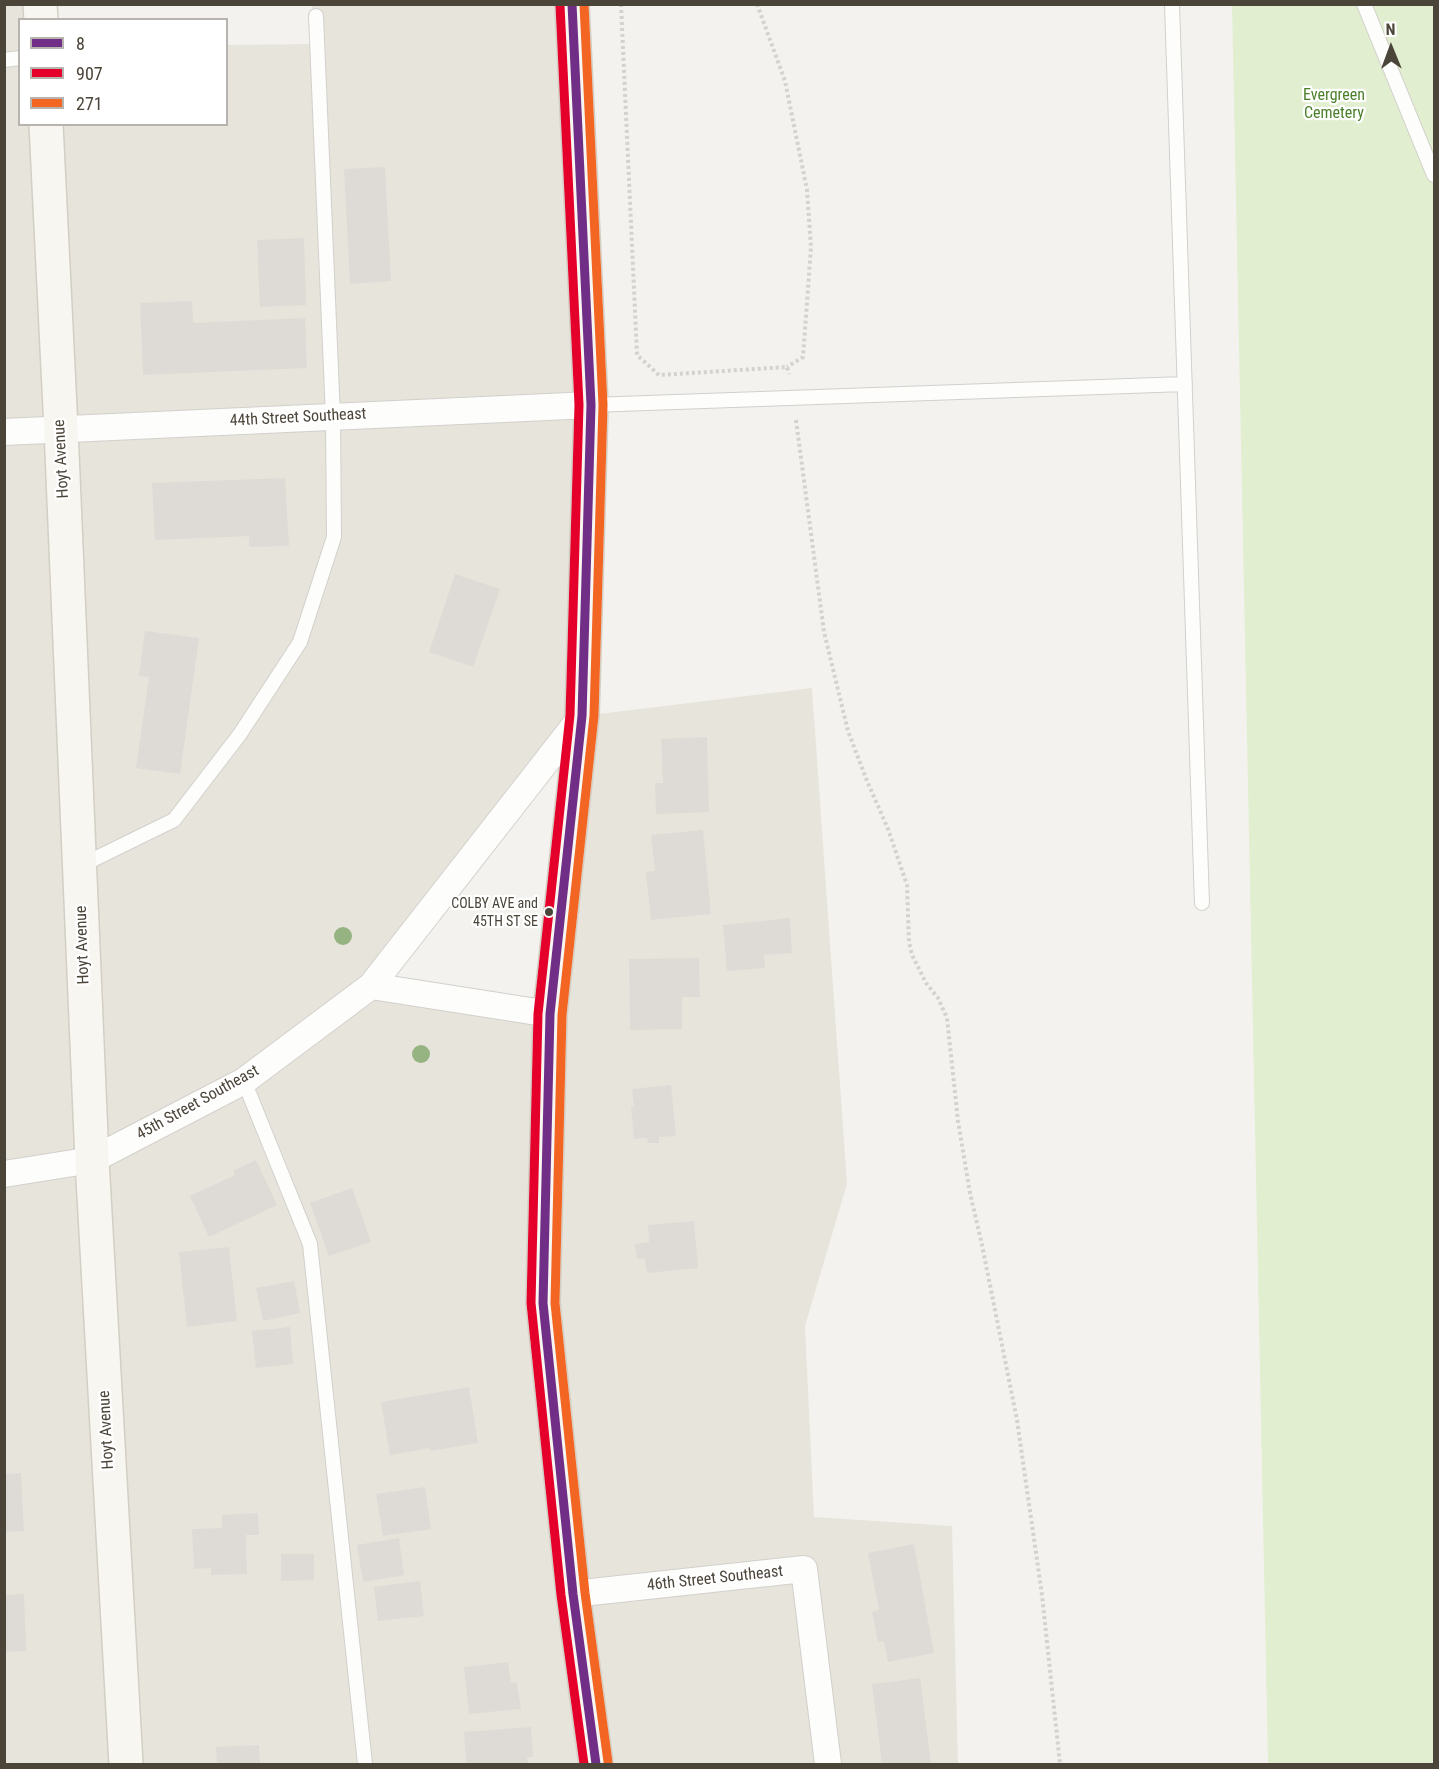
<!DOCTYPE html>
<html>
<head>
<meta charset="utf-8">
<style>
  body { margin:0 }
  #map { position:relative; width:1439px; height:1769px; overflow:hidden; background:#f4f2ee; font-family:"Roboto Condensed",sans-serif }
  canvas { display:block }
  .frame { position:absolute; inset:0; border:6px solid #4b4439; pointer-events:none }
  .legend { position:absolute; left:18px; top:18px; width:210px; height:108px; box-sizing:border-box; background:#fff; border:2px solid #b7b4b0; margin:0; padding:8px 10px; list-style:none; font-size:18px; color:#4b4439 }
  .legend li { display:flex; align-items:center; gap:12px; height:30px }
  .legend b { width:30px; border:2px solid #b7b4b0 }
  .north { position:absolute; left:1361px; top:18px; width:60px; height:60px; -webkit-text-stroke:4px #fff; paint-order:stroke; rotate:359deg; font-size:16px; font-weight:700; line-height:24px; text-align:center; color:#4b4439 }
  .north::after { content:''; display:block; margin:auto; width:21px; height:27px; background:#4b4439; clip-path:polygon(50% 0,100% 100%,50% 72%,0 100%) }
</style>
</head>
<body>
<div id="map">
<canvas width="1439" height="1769"></canvas>
<div class="frame"></div>
<ul class="legend">
<li><b style="height:8px;background:#702e87"></b>8</li>
<li><b style="height:8px;background:#e4002b"></b>907</li>
<li><b style="height:8px;background:#f26522"></b>271</li>
</ul>
<div class="north">N</div>
</div>
<script>
const c = document.querySelector('canvas').getContext('2d');
c.lineJoin = 'round';
function fill(path, color) { c.fillStyle = color; c.fill(path, 'evenodd'); }
function strokePath(path, color, width, dash) { c.strokeStyle = color; c.lineWidth = width; c.lineCap = dash ? 'butt' : 'round'; c.setLineDash(dash || []); c.stroke(path); }
function drawText(font, color, halo, rows, align = 'center') {
  c.font = font + ' "Roboto Condensed",sans-serif'; c.lineWidth = 4.5; c.setLineDash([]); c.textBaseline = 'middle'; c.strokeStyle = halo; c.fillStyle = color; for (const [text, x, y, turn = 0] of rows) {
    c.save(); c.translate(x, y); c.rotate((+turn || 0) * Math.PI / 180); c.textAlign = isNaN(turn) ? turn : align; if (halo) c.strokeText(text, 0, 0); c.fillText(text, 0, 0); c.restore();
  }
}
const residential = new Path2D(`
  M5,5H41V19L20,20V124H226L227,45L317,44L312,5H572L582,716L812,688L847,1184L805,1326L814,1517L952,1526L958,1764H5ZM581,718L550,1013L371,986Z`);
const green = new Path2D(`
  M1232,5H1434V1764H1268Z`);
const building = new Path2D(`
  M385,167L391,281L350,284L344,169Z
  M304,238L306,305L260,307L257,240Z
  M192,301L193,323L305,318L307,368L143,375L140,303Z
  M285,478L289,546L249,547V536L155,540L152,483Z
  M455,574L500,589L473,667L429,652Z
  M145,631L199,638L180,774L136,768L149,677L139,676Z
  M707,737L709,812L656,814L655,783H663L661,739Z
  M703,830L711,914L651,920L646,872L655,871L651,835Z
  M790,918L792,953L764,955L765,968L727,971L723,925Z
  M699,958L700,997H682V1029L630,1030L629,959Z
  M671,1085L676,1136L659,1137V1143H648L647,1138L634,1139L631,1107H634L632,1089Z
  M256,1160L277,1205L209,1237L190,1196L235,1175L233,1171Z
  M352,1188L371,1242L329,1256L310,1203Z
  M694,1221L698,1268L647,1273L645,1258L637,1259L635,1244L649,1242L648,1225Z
  M229,1247L237,1321L187,1327L179,1252Z
  M294,1281L300,1313L263,1321L256,1288Z
  M290,1327L293,1364L256,1368L252,1331Z
  M469,1387L478,1443L431,1451L430,1448L390,1455L381,1402Z
  M21,1473L24,1531L4,1532V1474Z
  M425,1487L431,1529L383,1536L376,1494Z
  M258,1513L259,1535H246L247,1574L211,1575V1568L194,1569L192,1529L222,1528V1515Z
  M399,1538L404,1575L363,1582L357,1545Z
  M914,1544L934,1653L888,1662L884,1641L878,1642L872,1612L879,1610L868,1553Z
  M281,1554H314V1580L281,1581Z
  M420,1581L424,1616L378,1621L374,1587Z
  M24,1594L26,1651L4,1652V1595Z
  M508,1662L511,1683L517,1682L521,1709L469,1714L464,1667Z
  M920,1678L931,1764H882L872,1684Z
  M531,1727L533,1757H527L528,1764H466L464,1732Z
  M259,1745L260,1764H217L216,1747Z`);
const path = new Path2D(`
  M621,4L637,355L659,375L787,367L789,374
  M757,4L785,81L807,190L811,247L803,357L787,367
  M796,420L824,632L848,731L867,781L888,829L907,885L909,942L912,955L926,983L938,998L947,1018L958,1121L970,1193L982,1245L1017,1420L1042,1595L1060,1764`);
const lane = new Path2D(`
  M1172,4L1202,903
  M1364,4L1434,175
  M4,60L20,58
  M591,405L1185,384
  M80,866L174,820L240,734L300,642L334,537L333,417L316,16
  M244,1081L310,1244L365,1764`);
const street = new Path2D(`
  M4,432L591,405
  M371,986L550,1014
  M4,1174L92,1160L244,1081L371,986L582,716
  M573,1594L804,1569L828,1764`);
const secondary = new Path2D(`
  M40,4L41,20
  M572,4L591,405L582,716L550,1014L543,1303L573,1594L596,1764
  M46,124L61,429L92,1160L126,1764`);
const bus1 = new Path2D(`
  M572,4L591,405L582,716L550,1014L543,1303L573,1594L596,1764`);
const bus2 = new Path2D(`
  M560,5L579,405L570,715L538,1014L531,1303L561,1595L584,1764`);
const bus3 = new Path2D(`
  M584,4L603,405L594,716L562,1015L555,1303L585,1593L608,1762`);
const trees = [
  [343,936],
  [421,1054]
];
const markers = [
  [549,912,5,"#4b4439"]
];
const busNames = [
  ["COLBY AVE and",538,904],
  ["45TH ST SE",538,922]
];
const parkNames = [
  ["Evergreen",1334,96],
  ["Cemetery",1334,114]
];
const streetNames = [
  ["44th Street Southeast",298,418,-3],
  ["Hoyt Avenue",62,459,-93],
  ["Hoyt Avenue",83,945,-92],
  ["45th Street Southeast",198,1103,-29],
  ["Hoyt Avenue",107,1430,-93],
  ["46th Street Southeast",715,1579,-6]
];
fill(residential, '#e7e4dc');
fill(green, '#e1eecf');
fill(building, '#dedbd6');
strokePath(lane, '#d2d0cb', 16);
strokePath(street, '#d2d0cb', 28);
strokePath(secondary, '#d3cfc5', 36);
strokePath(path, '#d3d2cc', 4, [3, 3]);
strokePath(lane, '#fdfdfc', 14);
strokePath(street, '#fdfdfc', 26);
strokePath(secondary, '#f7f6f1', 33);
strokePath(bus1, '#702e87', 9);
strokePath(bus2, '#e4002b', 9);
strokePath(bus3, '#f26522', 9);
c.fillStyle = '#96b382';
for (const [x, y] of trees) { c.beginPath(); c.arc(x, y, 9, 0, 2 * Math.PI); c.fill(); }
for (const [x, y, r, color] of markers) { const dot = new Path2D(); dot.arc(x, y, r, 0, 2 * Math.PI); c.fillStyle = color; c.fill(dot); strokePath(dot, '#fff', 2); }
drawText('14px', '#4b4439', '#fff', busNames, 'right');
drawText('16px', '#4a7f2a', '#fff', parkNames);
drawText('16px', '#4b4439', '#fff', streetNames);
</script>
</body>
</html>
